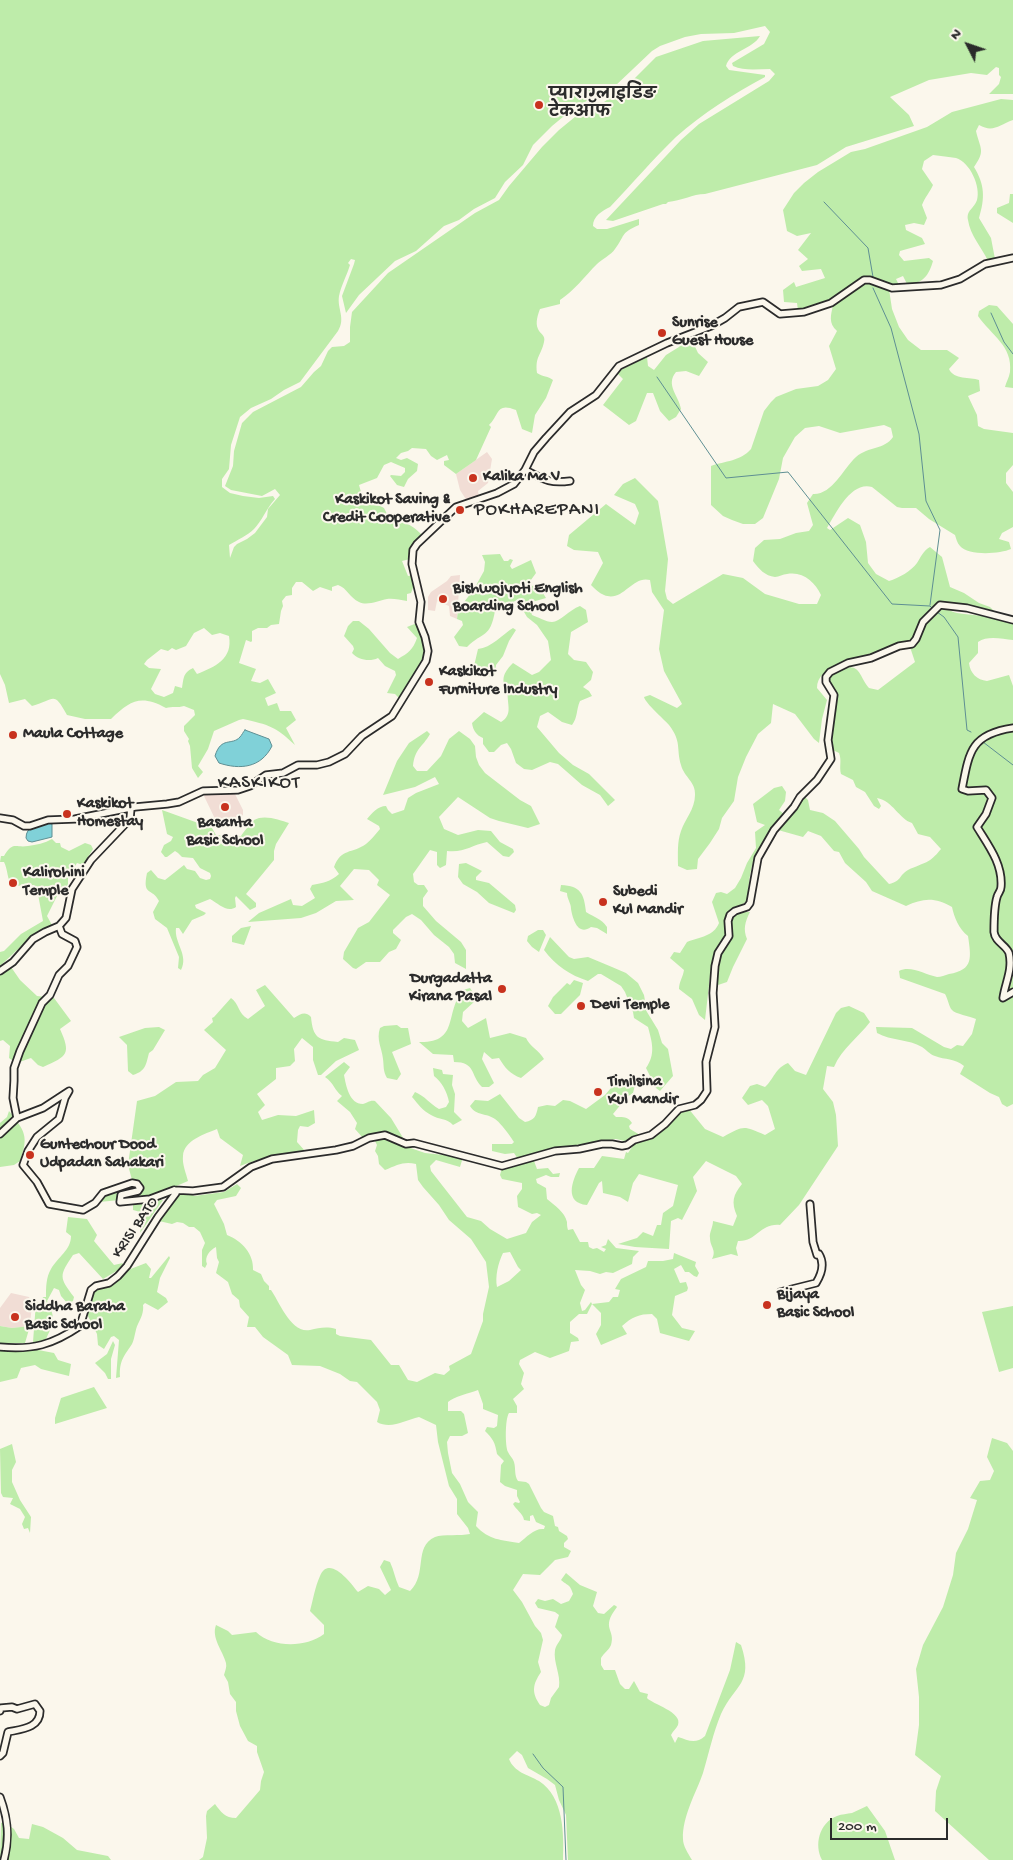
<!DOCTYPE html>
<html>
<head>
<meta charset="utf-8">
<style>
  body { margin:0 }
  #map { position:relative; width:1013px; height:1860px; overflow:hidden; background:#fbf7ec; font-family:"Gochi Hand",sans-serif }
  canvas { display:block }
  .north { position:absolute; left:943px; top:20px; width:50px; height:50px; -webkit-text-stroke:4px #fbf7ec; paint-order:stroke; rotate:311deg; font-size:14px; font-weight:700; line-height:20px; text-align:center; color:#2b2b2b }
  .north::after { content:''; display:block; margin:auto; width:18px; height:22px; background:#2b2b2b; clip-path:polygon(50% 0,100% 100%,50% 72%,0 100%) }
  .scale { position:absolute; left:830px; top:1818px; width:118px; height:22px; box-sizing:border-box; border:2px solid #2b2b2b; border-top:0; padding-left:6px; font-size:15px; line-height:18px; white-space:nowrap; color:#2b2b2b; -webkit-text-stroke:4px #fbf7ec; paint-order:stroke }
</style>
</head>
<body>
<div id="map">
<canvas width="1013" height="1860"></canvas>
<div class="north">N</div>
<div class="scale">200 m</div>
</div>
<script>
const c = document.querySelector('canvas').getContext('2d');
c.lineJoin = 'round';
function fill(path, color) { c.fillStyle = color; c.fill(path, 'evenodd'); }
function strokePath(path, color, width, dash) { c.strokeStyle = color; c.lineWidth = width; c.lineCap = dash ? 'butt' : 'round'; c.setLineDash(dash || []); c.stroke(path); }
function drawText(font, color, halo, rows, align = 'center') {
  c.font = font + ' "Gochi Hand","Playpen Sans Deva",sans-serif'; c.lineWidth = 4; c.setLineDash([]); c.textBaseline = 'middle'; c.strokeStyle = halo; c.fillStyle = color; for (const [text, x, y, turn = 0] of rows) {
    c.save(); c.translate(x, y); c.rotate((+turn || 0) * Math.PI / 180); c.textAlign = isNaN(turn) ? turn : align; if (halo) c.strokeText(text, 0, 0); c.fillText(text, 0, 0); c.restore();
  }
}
const built = new Path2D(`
  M487,452L492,459L488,483L478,491L479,497L467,501L460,490L456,474Z
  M460,575L457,619L450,616L449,606L437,601L435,611L428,610V597L431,592L447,581L451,576Z
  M234,792L243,810V815L229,826L217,823L204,796L205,793Z
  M11,1293L29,1297L32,1303L30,1326L12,1328L0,1326V1308Z`);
const green = new Path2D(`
  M0,0H1013V94H989L999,84L1001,77L999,75V68L996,67L987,75L971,73L929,80L890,97L909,115L914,126L846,147L817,165L705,194C693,194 681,201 668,202L666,204H663L613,221L606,220L681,140L699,124L769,81L775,74L770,69C757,69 744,71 733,66L732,63L764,44L770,32L765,26L734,33L701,34L685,37L660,46L652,51L614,87L575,107L552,126L533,145L523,165L505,182L495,198L474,209L459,220L444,226L416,251L395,261L359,295L346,313L342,296L354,264L355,260L351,259L348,263L350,265C347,275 341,286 339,296C337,309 346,318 338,331L300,382L284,390L271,399L251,408L240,417L231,445L229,469L222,479V487L230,493L243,496L259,498L273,496L275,499C266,509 262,521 254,529C247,536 237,540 229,545L230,558L234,547L237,544L247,539L255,533L267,517L268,509L280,495L275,489L262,496L231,490L225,486L233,466L234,451L242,423L253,412L301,387L314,372L321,366L328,351L332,347L344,346L350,342V327L352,312L388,273L475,213L499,200L509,186L542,147L559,130L581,112L601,104L626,87L656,57L703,41L760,36C753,49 730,51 726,66L729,70L765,75V77C733,94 703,113 676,137C653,159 632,184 610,207C602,211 593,216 593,226L597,229H607L639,219V225C619,234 626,235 615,249C611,255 602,259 597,264C585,276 574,291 560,300V304L540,309C538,314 535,323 538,329C540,334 546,335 544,342C541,356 535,356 537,373C543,377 548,376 553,380L546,398L535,415L532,433L522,429L516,410C496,402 500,414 489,425L491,427L476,460L456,474L444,465V461L449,460L447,455L437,460L431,456L426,449L412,448L408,451L401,453L396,458L401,460L407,458L418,464L417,471L408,479L404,487L397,485L390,476L391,475L401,476L405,472V468L391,462L384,465L377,478L359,485L361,492L373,502L384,508L388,516C402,523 410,522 422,535L417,541L410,559L402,561L408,576L413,575L414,585L411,593L407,594V601C400,600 393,598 387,599C378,601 367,606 359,602C350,598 347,588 338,585L332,587V591L320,587L313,591L302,582H296L292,588V595L286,596L282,601L283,606L281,611L279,624L271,625L267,628H258L252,631V641L251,642L246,640L239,663L256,669L251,681L260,683L268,679L276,693L265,698L268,706L277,703L280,711H291L296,720L286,728L295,745C275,726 269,725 243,719L239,720L214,731L208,749L198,766L203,772L198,778L192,768L190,746L188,741L189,739L184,731V726L195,715L194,710L184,706C178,708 172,706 166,708C140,694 130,701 111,719H85L67,715C53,690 55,700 32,706L25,699L9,703L5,685L0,674ZM204,628L212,635L220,633L229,636C233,659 215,667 197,674L193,668C183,673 184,677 182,688L175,686L173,693L164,697L155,694L151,689L161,669L149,668L144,664L147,660L161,649L168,651L172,648L176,650L186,646L194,633Z
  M1001,99L1013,100V120C999,125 993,133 979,125L976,131C980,149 986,150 974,167C985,185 985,198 979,218L991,238L995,259L988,261C982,248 970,235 968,220C966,210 974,209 977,200C981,187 970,162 956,158C949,157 941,156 933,155L924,161L922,169L933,185C930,192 925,197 922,205L927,218L924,225L914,223L905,225L906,230L922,238L925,244L900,251L899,255L904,261L929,258L933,261C929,275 923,284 907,284L903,276L896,279L899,285L893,286L863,278C838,292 828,305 798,311L797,303L784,302L783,290L794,282L796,287L825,278L821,269L802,271L799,266L808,259L798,250L811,233L797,236L787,231L783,210L794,193L804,183L818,172L851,152L865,149L927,127L952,112Z
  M1010,194H1013V223L997,213V208L1009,203Z
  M866,283L889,289L892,309L899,327L908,340L921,350H947L959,358L949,369C954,380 970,377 979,380L980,391L968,396L977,415L978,426L984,429L1013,433V465L1006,473V483L1013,492V527L1002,533L999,539L1009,542L1011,549C1000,554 968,556 960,546C957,543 956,538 955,535L929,519L916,508H902L897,507L872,487C851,481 836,513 827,528L830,530L848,518L860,525L866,542L868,563L876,574L889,581C899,578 911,571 917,563C921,557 923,551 930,547L942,557L950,587L964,593L979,603L990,607L998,615C986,612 948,599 938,603C924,607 918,639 909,643C904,644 898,643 893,645C886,647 879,651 872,654C855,660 817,665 817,688L827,700L822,719L819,743L814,739L795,714L773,704L771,723L758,734L746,757L738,777L734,801L722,818L719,829L710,843L698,859L697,869L687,870L678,866C678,854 677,842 681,831C685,819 695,809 695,795C696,782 684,777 681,765C676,748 682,742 669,725C663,718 646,704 644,697L650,695L677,708L682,704L664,671L659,649L664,610L652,592L650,580C632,575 623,603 604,595C599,593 595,589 591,585L603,563L598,552L574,550L567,546L569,535L606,504L635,525L639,513L635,504L614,495L623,484L635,478L658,501L668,559L665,591L667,599L673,604L723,574L743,578L765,594L799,604H817L821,595C815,582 803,571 787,574C783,574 779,577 775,577C765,576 759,569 753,561L755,548L764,540L780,539L796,533L809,531L813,525L807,503L813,494C832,495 843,469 856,457C869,446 884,450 893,437L891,428L884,425L840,433L819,426L805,428L795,437L783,458L779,479L763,518L755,524H743L732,520L723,516L711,505V466C725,461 741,461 751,449L764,411L771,402L776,397L796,389L818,386L828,380L836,369L829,346L837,331C828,323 831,315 833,305Z
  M989,305L997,306L1013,324V388L1005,387C1006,382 1009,378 1010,372C1013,346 991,335 978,316L979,311Z
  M690,336L698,353L708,362L699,376L686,371L676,372C665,385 679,396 681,409L676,417L669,421L660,411L653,393H647L636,421L629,425L603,405L623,379L616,372L647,357L648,366L654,370L666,355L679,347L685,338Z
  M500,554L504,561H508L510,559L513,560L510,566L512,569L531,560L536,573L528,584L531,586L538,585L546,598L532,602L530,608L532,615C538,617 546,622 552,622C560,622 569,610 580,606L586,610L588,622L571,632L568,654L574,660L586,662L593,672L591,680L583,687L589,691L592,696L580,701C576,710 578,717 572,725L562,722L548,712L540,716L537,727L559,753L573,765L589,774L615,800L608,806L600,795L582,785L558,764L550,762L532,770L524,769L516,763L511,749L507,743L501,745L494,752H489L483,744V738C476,735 473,730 472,723L484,712L501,722C514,714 506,704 508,690C499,680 505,671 513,663L532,675L539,672L551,660L548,641L537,625L527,617L517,600L495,611C490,639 483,631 467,647L459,646L454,637L463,625L462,621L457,619L458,610L474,589L484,571L485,562L482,555Z
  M938,608C948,608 949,611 957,613C976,616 995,616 1013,622V640C1002,639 988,635 978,642V653L969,663C970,673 977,680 987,681L1009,675L1013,686V1104L1007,1107L1002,1104L999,1097L990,1093L960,1074L964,1066C955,1058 945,1060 935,1056C929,1054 927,1050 922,1047C909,1039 891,1041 877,1033L876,1027L912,1028L944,1047L951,1049L957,1045L963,1046L972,1034L976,1019C970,1016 955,1014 952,1010C949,1007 948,999 945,994L900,978L899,971C911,965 925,975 937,977C941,977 945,975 949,974C974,970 971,957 968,936C959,929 954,917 952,907C935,897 923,898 906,906L872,891L866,882L845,863L839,852L834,851L821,836L808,831L803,837L778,830C785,819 793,804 805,797L808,800L810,810L823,813L835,821L859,849L864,857L889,884C902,881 899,875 908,870C925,862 929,864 941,849L930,837L918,834L912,823C899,819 893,801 877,798L881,806L879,809L874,806L865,792L856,787L853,780L841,774C839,766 842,761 839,753L833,750C831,734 832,714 838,699L829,679C832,674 835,672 841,670C860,661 859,677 869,688L878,690L915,662L910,647L924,624Z
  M353,621H359L369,629L390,653L398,659C408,653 413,650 417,638L407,627L417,623L427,651L423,664L401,700L395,694L387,693L396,675L395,671L385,666L378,658C370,662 358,660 352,653L354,649L353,646L344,636L348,626Z
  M513,628L516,630L509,641L503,656L496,665L495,675L490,677L480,672L474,666L478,649C491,648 503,634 513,628Z
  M427,731L430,734C422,748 415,748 413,766L417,771H427L441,756L449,739L459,731L470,739L475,746L476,757L479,765L485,773L520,800L531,806L540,824L528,828L499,821L490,818L458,797L439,817L444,829L458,835L478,830L491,831L500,842L513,849L514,852L509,857L503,856L487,842C472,845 464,853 447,851L446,865L440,868L437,865V852L430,850L413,874L414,882L418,885H424L428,891L423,898V906L436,921L461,942L466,950V969L455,963L454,954L449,947L434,935L421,920L412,914L406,917L393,930V933L401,940L396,949L389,952L380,962H366L356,969L353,968L343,959L344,952L358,928L369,922L390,895L377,885L379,880L369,870L354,869L340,886L354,900L336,901L316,913L301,918L248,922L259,913L291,899L293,905L302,906L315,898L310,889L312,885C323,883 330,882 339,874L334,867C341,848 352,854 366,844C371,840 375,835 380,829L379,826L367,819C372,813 378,806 386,806L388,810L392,814L404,810L408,798L416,793L439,784L435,777L415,787L383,795L397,761L409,743Z
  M782,786L786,792L785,801L779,810L784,814C775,823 759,846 755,857C749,871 749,886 747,901L730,912L727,936L715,955L711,968L705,1020L699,1015L692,999L679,989C679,982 683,977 684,970L670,958L674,952L680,953L687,942C700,937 714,936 719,923L712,902L716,893L721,892L727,894L735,888L741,878L747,863L756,848L755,832L765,825L757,822L753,804L774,788Z
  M162,810L212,828L216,835L241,836C243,833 251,822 254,820C264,814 280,820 289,823L276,844L274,851V860L246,894L256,903V907L250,910L236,896L235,898L236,907C227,913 219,904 210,899L195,905L196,908L206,913L204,915L192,920L183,934L179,928H176C174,943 189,955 181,970L178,968L179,957L167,928L155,919L153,912L159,901C152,887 142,897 147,873L151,870L158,878L165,880L184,865L187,869L195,871L200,878L206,880L210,879L211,876L210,873L200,868L193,858L182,857L178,853L175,851L167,857H165L161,852L164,845L171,841L173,837L167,834Z
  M52,839L56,843H60L61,847L69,851L85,843L91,845L93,849L83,865L77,863L68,877V884L64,891L57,896L47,916L52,925L30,938L0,966V952L4,951L21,934L43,921L37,889L34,885L12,886C7,879 8,870 4,862H0L1,856H4C13,841 15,848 28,846C36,845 45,843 52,839Z
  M466,863L482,871L476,877V880L489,883L515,905L516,910L514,913L489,903L477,892L463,884L458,877L459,864Z
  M561,885C581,886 584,894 586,912C595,918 601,918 607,927V934L597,928L591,927C578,936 573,920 571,909C571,903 567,899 567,893L560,891Z
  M738,912H750C745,922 743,929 747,939L733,967L727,982L718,985C716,972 716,963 723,950C726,947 729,944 731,940C736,928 722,922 738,912Z
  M251,926L244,945L232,942V936L241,928Z
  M538,930H543L546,935L539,952L532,947L527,941L528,936Z
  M550,937L569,957L574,959L588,957L612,967L626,973L638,983L644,995L647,1012L658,1030L662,1043L668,1049L673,1076L660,1091L656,1088L646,1068C656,1054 652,1042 648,1027L634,1018L633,1012L625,992L621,986L601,974H598L588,981C570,975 556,966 544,950Z
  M11,967L20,980L37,996L54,998L71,1021L60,1029C71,1054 68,1056 43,1067L38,1065L31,1058C22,1061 17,1065 9,1058L10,1046L3,1040L0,1041V975Z
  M574,980L583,983L580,995L561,1014H555L548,1006L553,997L567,983L570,985Z
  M265,985L294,1018C301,1014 305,1011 311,1017C313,1038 318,1040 338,1042L344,1038L355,1040L359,1050L336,1061L321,1075H318L313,1060V1047L302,1038L294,1049L295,1061L290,1066L276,1068V1079L257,1094L265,1105L258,1112L262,1120L278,1115L296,1116L314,1110L315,1123L308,1127L300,1126L298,1130L297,1142L306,1152C284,1157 261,1157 240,1166L243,1155L220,1138L217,1129C205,1134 184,1140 183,1156C182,1164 186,1173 188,1181L151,1197L99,1202L97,1195L104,1188L132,1180L128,1165L137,1101L155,1096L176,1082L198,1081L203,1075L215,1068L226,1050L204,1030L213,1022L212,1018L214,1017L231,998C239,1003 238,1014 248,1019L265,1006L256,990Z
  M470,988L474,994L475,1001L463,1012L462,1021L468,1028L486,1018L490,1038L510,1033L526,1038C530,1047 539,1050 544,1059L521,1078C510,1074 505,1068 499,1058L492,1059L484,1052L482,1059L494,1083L489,1087H482C470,1075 476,1062 454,1062L453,1055L433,1054L419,1042C460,1043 444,1013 463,990Z
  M849,1006L864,1013L870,1022C858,1038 842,1048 834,1067L827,1066L823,1089L833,1102L836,1115L838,1146L799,1205L780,1225C760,1223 757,1242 738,1241L736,1248L738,1256L731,1254L712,1259C717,1250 710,1247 710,1238C709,1233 713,1227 713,1221L733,1226L737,1216C731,1202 733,1195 742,1184L736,1176L706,1161L693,1177L697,1191L682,1220L678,1218L671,1221L669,1249L635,1247L618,1244L637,1238L643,1232L653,1236L657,1225H661L663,1213L673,1206L678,1185L639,1174L633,1183L628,1202L620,1197L603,1193L602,1181L599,1183L587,1205C564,1203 572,1181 579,1168H594L602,1156L624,1159L626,1152L628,1153L635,1143L657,1134L676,1115L688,1108L705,1129L723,1137C744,1126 742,1125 765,1135L775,1129L768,1106L762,1100L748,1105L742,1098L750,1086L757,1084L765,1087C774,1079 775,1068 788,1063L795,1071L806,1075L836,1013L841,1008Z
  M397,1025L401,1028H408L411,1044L392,1052L401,1074L397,1080L387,1078C383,1071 384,1067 383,1059C382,1048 376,1040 380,1028L384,1026Z
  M159,1027L165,1030L153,1050L149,1053C146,1064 146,1071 133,1075L128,1071L127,1045L119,1037L145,1028Z
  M344,1062L350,1067L344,1075C346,1085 349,1104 363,1104C368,1103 369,1100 375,1101L391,1118L405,1141L385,1133L363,1138L355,1129L357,1123L350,1112L337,1101L342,1096C334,1090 334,1083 325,1077Z
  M433,1068L442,1070L443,1074L453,1075L452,1085L455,1094L454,1112L462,1120L453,1125C447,1118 439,1120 431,1115C423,1111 418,1104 412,1097L415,1092C425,1096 430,1104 439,1109L446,1107L449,1102C447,1092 442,1082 434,1076Z
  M624,1080L631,1081L635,1085L633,1093L627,1097L613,1114L616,1117C622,1117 628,1116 632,1123L629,1126L630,1129L640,1135L625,1141L616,1139L549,1149L518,1159L514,1153L505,1154L492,1151V1144H512L514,1142C511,1137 500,1122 495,1119C487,1113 476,1116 470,1106L475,1100L488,1101L500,1094L519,1118L525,1122C535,1120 536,1116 538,1107L547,1105L555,1106L563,1100L570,1101L586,1109L605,1095L616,1082Z
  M9,1111C25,1131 29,1136 20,1161L14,1165L0,1167V1123L7,1117Z
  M374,1139H384L425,1153L463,1157L460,1167L436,1160L430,1166L431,1171L467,1217L481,1221L490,1229L507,1239L526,1233L532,1222L541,1215L537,1213L532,1214L518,1207L517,1196L522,1189V1183L502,1179L500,1175L502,1168L531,1160L534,1161L537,1169L548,1168L553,1174L560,1173L559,1177H551L546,1175L536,1179L537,1183L546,1188L547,1199C554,1205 565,1212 567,1222C567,1224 567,1227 568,1230L573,1229L580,1242H588L589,1247L593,1249L597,1248L604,1252L606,1249L601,1247L606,1245L608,1239L616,1248L639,1251L633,1257L632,1264L613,1273L606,1272L600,1274L590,1271L575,1270L581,1285L585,1290L580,1303L582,1311L585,1310L591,1302L592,1304L609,1302L613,1297H618L620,1290L615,1289L621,1279L646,1267L648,1261H663L673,1259L674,1253L696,1262L695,1266L699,1273L697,1277L694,1276L689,1272H685L681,1265L674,1269L680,1283L686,1282L688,1288L687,1291L675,1296L672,1315L682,1328L695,1331L689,1341L660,1333L657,1319L652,1314C639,1314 632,1317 622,1326L627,1334L601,1345L596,1334L601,1325V1313L592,1304L587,1314H579L570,1322V1333L578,1338L579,1341L571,1342L569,1351L550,1358L535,1352L520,1360L519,1364L524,1373L521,1384L524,1389L513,1399L517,1406V1413H509C505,1419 505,1446 508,1452C509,1455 513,1458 514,1462C516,1469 514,1475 518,1481L526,1482L529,1484L541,1508L544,1512L553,1516L555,1526L558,1527L559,1531L567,1536L568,1539L564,1543V1547L571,1551L568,1557L555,1560L540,1575L523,1574L513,1590L522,1602L535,1626L541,1633L543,1640L538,1662L541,1672C533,1684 531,1692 540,1705L545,1707L549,1705L551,1698L559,1687C561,1675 553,1662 555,1650C556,1644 561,1641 562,1635L555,1627L559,1615L555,1612L538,1608L535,1603L538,1599L545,1601L553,1599L561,1604L569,1601L573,1594C570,1584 568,1586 561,1580L566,1573L580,1585L597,1592L593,1606L598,1613L604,1614L614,1605L616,1606L617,1607C600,1629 616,1629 611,1645C609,1650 604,1653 601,1658V1665L604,1670H615L620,1684L625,1689H629L634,1681L640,1692L648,1694L647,1698C652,1704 683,1712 678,1725C676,1729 673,1731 671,1735L675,1743L678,1737C688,1740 695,1745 705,1736L730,1670L736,1642L741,1645C754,1684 735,1684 721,1714C713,1733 709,1753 703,1773C696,1793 682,1817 683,1839C683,1846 688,1853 692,1860H568L566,1815L559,1800L555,1785L547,1779L528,1768L522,1755L517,1751L509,1759C514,1772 528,1775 539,1781C564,1797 564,1834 563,1860H199L203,1857L207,1838L206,1816L207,1811L215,1804C221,1812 225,1818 236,1818L260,1790L261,1781L264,1772L257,1752V1746L248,1741L240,1726L236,1711V1702L230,1694L228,1682L224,1675C225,1671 227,1667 226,1663C223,1651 211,1638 216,1625L228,1631L232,1635L256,1632C273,1648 305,1648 324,1634V1625L310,1611C313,1600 315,1587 320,1576C329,1554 351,1583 358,1592L368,1586L379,1589L385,1595L391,1590L380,1567L384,1560L390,1562C394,1570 395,1579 399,1587L410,1591C428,1574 413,1547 435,1537C443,1534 461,1536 470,1534L468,1528L457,1514V1499L449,1486L438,1442L436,1425L419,1417C405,1420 391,1430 377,1422L380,1410L377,1402L357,1382L350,1381L340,1374L320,1366L292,1365L288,1355L263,1337L255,1327H247L249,1317L240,1307L239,1300L232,1294L228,1282L216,1273L219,1262L217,1258L216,1247C210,1250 204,1257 207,1264L205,1268L202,1266V1250L205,1243L200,1232L194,1227H189L183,1223L177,1222L172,1224L159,1221L178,1195L189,1193L194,1196L224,1192L237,1184L241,1188L236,1196L217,1200L214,1204L224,1224L227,1235C242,1241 254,1254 253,1270L261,1274L264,1281L269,1286V1290H271C279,1301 291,1334 310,1330C319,1328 326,1326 336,1329V1334L340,1336L371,1340L391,1365H399L408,1380L417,1382L435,1373L444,1375L450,1370L449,1366L471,1354L483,1321V1314L489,1287L486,1262L471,1239L449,1220L439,1205L423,1187L418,1180L416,1164C404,1161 397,1165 385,1170L379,1164L378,1156L375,1151L377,1145ZM510,1252L518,1267L521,1270L509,1281L497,1287C495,1277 498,1263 503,1253ZM478,1390L483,1404V1409L498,1415L497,1426L494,1428L487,1427L485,1431C493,1439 495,1442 497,1454L504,1461L501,1465L500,1482L505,1486L517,1490V1496L520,1502L519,1503L515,1502L513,1504C516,1510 523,1513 524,1520L530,1521V1516L533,1515L536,1522L545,1526L544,1529C534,1528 527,1537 519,1543C501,1540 489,1540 476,1526L478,1512L468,1502L460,1484L452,1473L448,1453L447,1442L450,1436H462L468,1433L464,1414L461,1411H448V1402C453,1397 470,1393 478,1390Z
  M163,1200L140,1233L144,1213L133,1210V1204L137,1202Z
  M68,1217L87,1219L97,1235L94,1241L114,1265L123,1263L120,1269L103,1279L79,1253L73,1255C59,1276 59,1277 74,1297L73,1301L68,1304L61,1296L59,1290L54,1288L47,1301C56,1318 54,1322 46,1339L50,1342H33L36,1302H42L43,1297H46C46,1288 46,1277 51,1269C58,1257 71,1250 71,1236L66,1232Z
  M169,1256L170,1258L160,1278L157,1292L166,1298L168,1302L158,1310L145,1303L143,1305C144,1312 141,1318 138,1324C135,1330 135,1338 132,1344C124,1356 119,1361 120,1377L116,1378L119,1340L114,1336L111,1337L104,1349L98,1345L97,1334L88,1316L87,1308L93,1290L120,1278L128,1270L146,1263L151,1269L149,1278H151Z
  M1013,1306V1368L999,1372L982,1312Z
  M0,1326L12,1328L30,1326L25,1343H0Z
  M113,1341L115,1345L111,1359V1379H108L105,1373L95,1363L107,1354Z
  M0,1349H33L54,1353L58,1360L71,1364L69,1376L41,1369L35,1365L21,1368L17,1378L0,1382Z
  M94,1387L107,1408L55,1424V1418L61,1398Z
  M992,1438L1007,1443L1013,1451V1860H989L935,1811L936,1791L941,1776L915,1755L919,1725V1697L916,1669L923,1645L943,1607L953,1575L956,1553L968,1529L977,1500L970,1498L980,1481L990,1480L994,1471L987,1457Z
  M12,1444L16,1462L12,1470V1482L20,1500L31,1517L30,1533L28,1528L24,1529L22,1524L25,1517L20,1509L10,1504L13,1498L3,1497L1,1493L0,1449Z
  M867,1806L885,1831L895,1860H822C814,1845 819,1823 837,1816C842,1814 847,1814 852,1813C857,1811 862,1808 867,1806Z
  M4,1822L14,1829L19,1838L29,1839L32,1824L43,1827L63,1838L77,1850L108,1856L111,1860H0L1,1823Z`);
const water = new Path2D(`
  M245,730L269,739L272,746C261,768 240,770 219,763L215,756C221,736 232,746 240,737C242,735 243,732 245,730Z
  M46,822L52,824V837L32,842L28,841L26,838C26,826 37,826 46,822Z`);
const stream = new Path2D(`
  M824,202L868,248L873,277
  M873,288L891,328L919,434L926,501L940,530L930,605
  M991,313L1004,342L1013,354
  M657,377L726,478L788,472L892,604L930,606L932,608
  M937,612L944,617L958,637L967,730L971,732
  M983,742L1013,765
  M533,1754L543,1768L563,1787L566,1860`);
const minor = new Path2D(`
  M525,470C543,479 549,484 570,481
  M1013,728C971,734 969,752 962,789L968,791L986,790L992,798L986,814L977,827C988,845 1003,864 1001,887C1001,891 998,893 997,897C994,907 994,921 994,932C995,942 1006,945 1009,953C1013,970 1005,983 1003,998L1013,992
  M0,818L13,820L24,826H30L48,820L75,819L135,807L167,804L179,802L203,791L238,790L250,786L266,775L283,773L298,765H317L329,762L345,754L362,736L392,716L426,661L428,651L425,637L419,622L421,602L412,564L413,550L417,544L456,507L497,493L514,484L525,470L534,452L546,438L570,412L596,395L619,366L667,343L711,326L725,318L739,307L763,302L780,314L804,312L831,303L864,280H870L892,288L941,285L960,279L985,264L1013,258
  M0,971L13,962L33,939L45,932L59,926L66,918L72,889L91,860L130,819L131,808
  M17,1118L13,1098L14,1081V1068L20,1051L42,1003L50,995L59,975L68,966L77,947L75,941L62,934L59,926
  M0,1134L17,1118L43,1108L69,1091L65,1098L59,1119L37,1137L28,1151L23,1165L37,1182L49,1204L83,1210L95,1203L103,1193L132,1183L137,1184L140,1188L138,1191L121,1195L120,1202L150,1199L174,1190L193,1191L223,1187L251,1167L272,1159L336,1150L353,1146L369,1138L385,1135L406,1144L414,1143L502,1166L555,1151L579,1149L602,1144H612L622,1146L627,1145L634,1140L651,1135L665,1124L679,1109L695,1105L701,1100L707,1091L706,1062L715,1027L713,993L715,966L718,953L729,936L728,921L730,915L735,911L747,907L750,903L758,858L774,830L794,807L800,797L817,780L831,759L828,740L834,695L826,682V677L830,672L848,663L871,658L899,646L912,644L916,639L923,622L940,605L967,608L1013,620
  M780,1292L816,1283C821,1275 825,1264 819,1254L817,1255L813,1242L810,1204
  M0,1347C33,1350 52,1345 80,1326L91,1290L96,1286L109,1283L118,1276L127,1266L158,1217L176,1193L174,1190
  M0,1711L1,1708L12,1707L17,1709L35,1704L40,1711C40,1728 22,1729 8,1732L3,1753L0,1756
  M0,1797C8,1818 10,1837 4,1860`);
const markers = [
  [539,105,5,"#c8321e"],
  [662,333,5,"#c8321e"],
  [473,478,5,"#c8321e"],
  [460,510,5,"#c8321e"],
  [443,599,5,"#c8321e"],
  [429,682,5,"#c8321e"],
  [13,735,5,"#c8321e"],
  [225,807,5,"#c8321e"],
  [67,814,5,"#c8321e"],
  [13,883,5,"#c8321e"],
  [603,902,5,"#c8321e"],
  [502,989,5,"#c8321e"],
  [581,1006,5,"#c8321e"],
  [598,1092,5,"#c8321e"],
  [30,1155,5,"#c8321e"],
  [767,1305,5,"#c8321e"],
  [15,1317,5,"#c8321e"]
];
const poiNames = [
  ["प्याराग्लाइडिङ",549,96],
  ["टेकऑफ",549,114],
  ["Sunrise",672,324],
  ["Guest House",672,342],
  ["Kalika Ma V",483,478],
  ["Kaskikot Saving &",450,501,"right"],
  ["Credit Cooperative",450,519,"right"],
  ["Bishwojyoti English",453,590],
  ["Boarding School",453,608],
  ["Kaskikot",439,673],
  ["Furniture Industry",439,691],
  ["Maula Cottage",23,735],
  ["Kaskikot",77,805],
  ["Homestay",77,823],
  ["Basanta",225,824,"center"],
  ["Basic School",225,842,"center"],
  ["Kalirohini",23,874],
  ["Temple",23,892],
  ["Subedi",613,893],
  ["Kul Mandir",613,911],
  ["Durgadatta",492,980,"right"],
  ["Kirana Pasal",492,998,"right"],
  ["Devi Temple",591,1006],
  ["Timilsina",608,1083],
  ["Kul Mandir",608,1101],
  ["Guntechour Dood",40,1146],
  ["Udpadan Sahakari",40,1164],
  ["Bijaya",777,1296],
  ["Basic School",777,1314],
  ["Siddha Baraha",25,1308],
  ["Basic School",25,1326]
];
const streetNames = [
  ["KRISI BATO",136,1228,-56]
];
const quarterNames = [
  ["POKHAREPANI",537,511],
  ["KASKIKOT",259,784]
];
fill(built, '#f1ddd5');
fill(green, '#beecaa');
fill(water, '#80d1d8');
strokePath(water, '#5e8f93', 1);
strokePath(stream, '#5e8f93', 1);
strokePath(minor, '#2b2b2b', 9);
strokePath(minor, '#fbf7ec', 5.5);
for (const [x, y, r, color] of markers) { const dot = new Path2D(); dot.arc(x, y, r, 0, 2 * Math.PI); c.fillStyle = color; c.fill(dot); strokePath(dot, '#fbf7ec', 2); }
drawText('bold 16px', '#2b2b2b', '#fbf7ec', poiNames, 'left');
drawText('16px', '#2b2b2b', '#fbf7ec', streetNames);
c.letterSpacing = '1px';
drawText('19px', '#2b2b2b', '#fbf7ec', quarterNames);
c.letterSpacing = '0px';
</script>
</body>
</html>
